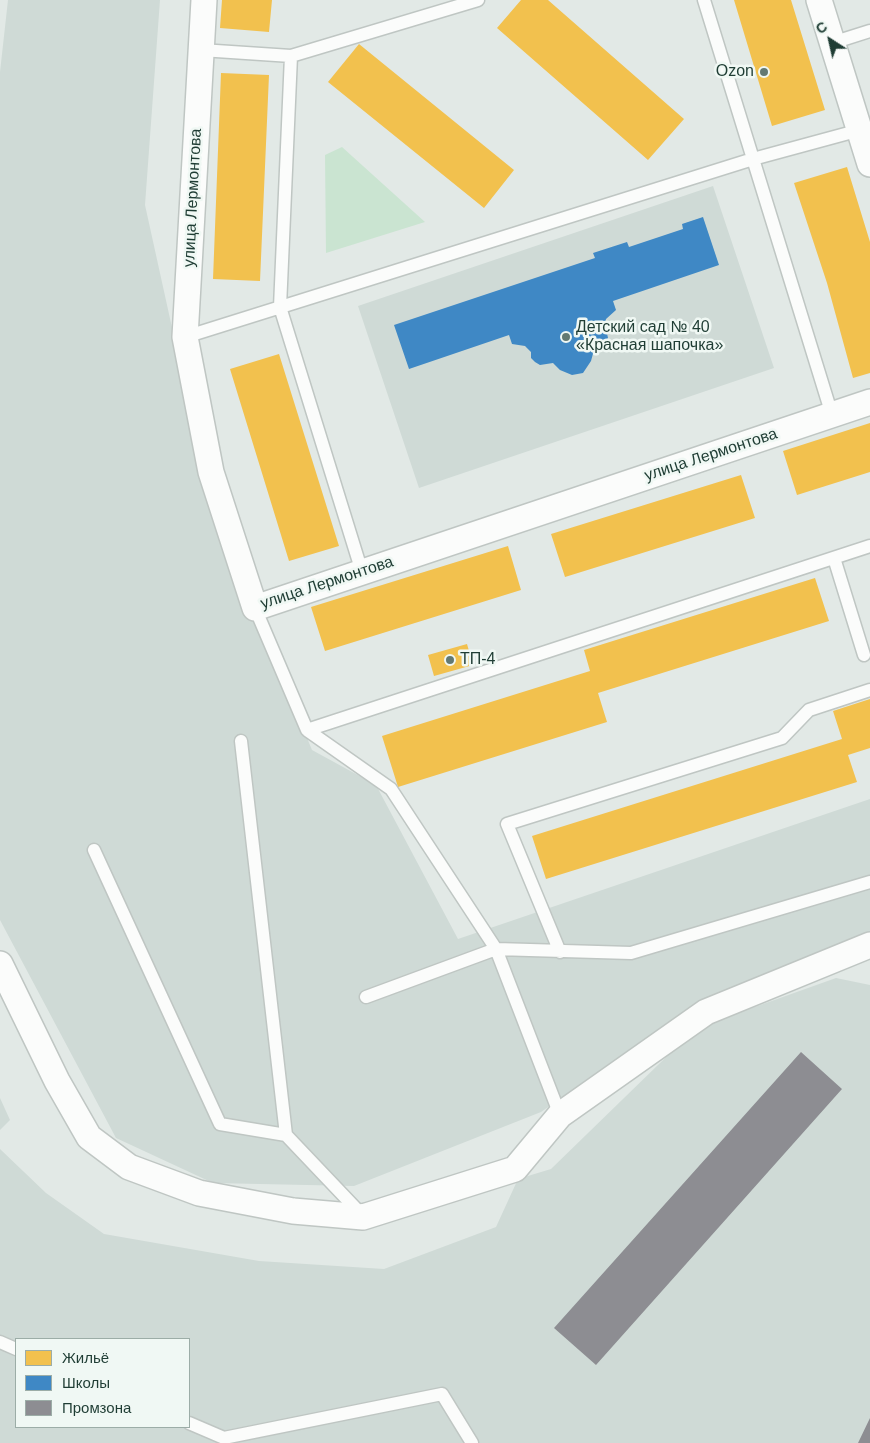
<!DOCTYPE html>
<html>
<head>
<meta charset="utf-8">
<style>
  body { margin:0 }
  #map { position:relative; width:870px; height:1443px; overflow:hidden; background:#e2e9e6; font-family:Helvetica,sans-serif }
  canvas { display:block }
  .legend { position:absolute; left:15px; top:1338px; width:175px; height:90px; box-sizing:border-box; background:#f0f8f4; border:1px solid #9cada7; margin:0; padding:6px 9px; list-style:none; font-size:15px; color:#1f3d34 }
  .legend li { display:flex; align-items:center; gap:10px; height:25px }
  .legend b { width:25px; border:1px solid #9cada7 }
  .north { position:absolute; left:805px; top:15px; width:50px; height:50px; -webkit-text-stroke:4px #f0f8f4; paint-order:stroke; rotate:325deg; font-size:14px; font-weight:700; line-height:20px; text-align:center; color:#1f3d34 }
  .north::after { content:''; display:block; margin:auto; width:18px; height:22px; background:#1f3d34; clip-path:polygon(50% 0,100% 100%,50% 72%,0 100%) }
</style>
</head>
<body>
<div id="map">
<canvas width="870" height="1443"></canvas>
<ul class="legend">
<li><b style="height:14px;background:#f2c14e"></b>Жильё</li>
<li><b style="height:14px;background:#3f88c5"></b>Школы</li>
<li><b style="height:14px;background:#8d8d92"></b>Промзона</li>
</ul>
<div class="north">С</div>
</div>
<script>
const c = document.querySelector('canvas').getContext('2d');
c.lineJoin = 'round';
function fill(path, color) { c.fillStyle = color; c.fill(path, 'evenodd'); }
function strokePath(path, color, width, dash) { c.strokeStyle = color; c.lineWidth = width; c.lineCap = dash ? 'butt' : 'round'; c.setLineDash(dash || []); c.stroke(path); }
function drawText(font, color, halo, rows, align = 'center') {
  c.font = font + ' Helvetica,sans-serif'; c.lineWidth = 5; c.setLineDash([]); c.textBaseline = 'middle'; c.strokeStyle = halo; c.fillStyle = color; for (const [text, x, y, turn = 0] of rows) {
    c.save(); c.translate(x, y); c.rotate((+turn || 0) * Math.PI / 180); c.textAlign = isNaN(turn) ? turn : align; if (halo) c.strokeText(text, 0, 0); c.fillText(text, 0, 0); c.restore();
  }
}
const built = new Path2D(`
  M8,0H160L145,205L213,514L312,750L376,785L458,939L870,799V934L702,1000L541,1112L354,1186L213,1183L116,1138L0,920V72Z
  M713,186L774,368L419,488L358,306Z
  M836,978L870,985V1443H0V1149L46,1193L104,1234L259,1261L384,1269L496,1227L518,1179L551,1169L696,1028ZM16,1339H189V1427H16Z
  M0,1098L10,1120L0,1130Z`);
const green = new Path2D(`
  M342,147L425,222L326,253L325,155Z`);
const homes = new Path2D(`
  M222,0H272L269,32L220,28Z
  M521,0H548L684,119L648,160L497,28Z
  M734,0H791L825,110L772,126Z
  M359,44L514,170L484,208L328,82Z
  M221,73L269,75L260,281L213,279Z
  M847,167L870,242V373L853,378L827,283L794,183Z
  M279,354L339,546L289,561L230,369Z
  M870,423V472L797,495L783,451Z
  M741,475L755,518L565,577L551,534Z
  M508,546L521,590L325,651L311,607Z
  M815,578L829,621L598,693L607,722L398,787L382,736L590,671L584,650Z
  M467,644L473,665L434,676L428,655Z
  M870,699V748L848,755L857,782L546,879L532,836L842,739L833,711Z`);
const schools = new Path2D(`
  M703,217L719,265L613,301L616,310L606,319L605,324L608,338L605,343L594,350L591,361L583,373L572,375L560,370L553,363L540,365L535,362L531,358V352L525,346L512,344L509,335L409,369L394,325L595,258L593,253L627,242L629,247L683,229L682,224Z`);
const industry = new Path2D(`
  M801,1052L842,1089L596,1365L554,1328Z
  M870,1418V1443H858Z`);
const lane = new Path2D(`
  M704,0L832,415
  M832,43L870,31
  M201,50L291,56L478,0
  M291,56L280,307L362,572
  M185,337L753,159L860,130
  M834,558L864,655
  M255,608L307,730L870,546
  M307,730L391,789L496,949L631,953L870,882
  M241,741L286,1135
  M94,850L220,1124L286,1135L362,1215
  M560,952L507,824L782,738L809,710L870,690
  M366,997L496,949L560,1115
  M0,1342L16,1349
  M189,1423L224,1438L442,1394L472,1443`);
const street = new Path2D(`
  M204,0L185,337L211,472L255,608L870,402
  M819,0L870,164
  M0,964L57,1081L89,1137L129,1167L199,1193L293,1211L363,1217L515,1169L560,1115L706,1012L870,945`);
const markers = [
  [764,72,5,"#637972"],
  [566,337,5,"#637972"],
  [450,660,5,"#637972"]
];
const poiNames = [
  ["Ozon",754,72,"right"],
  ["Детский сад № 40",576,328],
  ["«Красная шапочка»",576,346],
  ["ТП-4",460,660]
];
const streetNames = [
  ["улица Лермонтова",193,198,-87],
  ["улица Лермонтова",711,455,-18],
  ["улица Лермонтова",327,583,-18]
];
fill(built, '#cfdad6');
fill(green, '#cae4d1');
fill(homes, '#f2c14e');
fill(schools, '#3f88c5');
fill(industry, '#8d8d92');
strokePath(lane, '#bfc6c3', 15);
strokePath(street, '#bfc6c3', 28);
strokePath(lane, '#fbfcfb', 12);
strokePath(street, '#fbfcfb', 25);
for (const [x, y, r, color] of markers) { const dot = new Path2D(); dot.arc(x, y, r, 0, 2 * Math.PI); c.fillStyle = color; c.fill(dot); strokePath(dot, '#f0f8f4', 2); }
drawText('16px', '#1f3d34', '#f0f8f4', poiNames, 'left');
drawText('16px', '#1f3d34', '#f0f8f4', streetNames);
</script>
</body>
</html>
